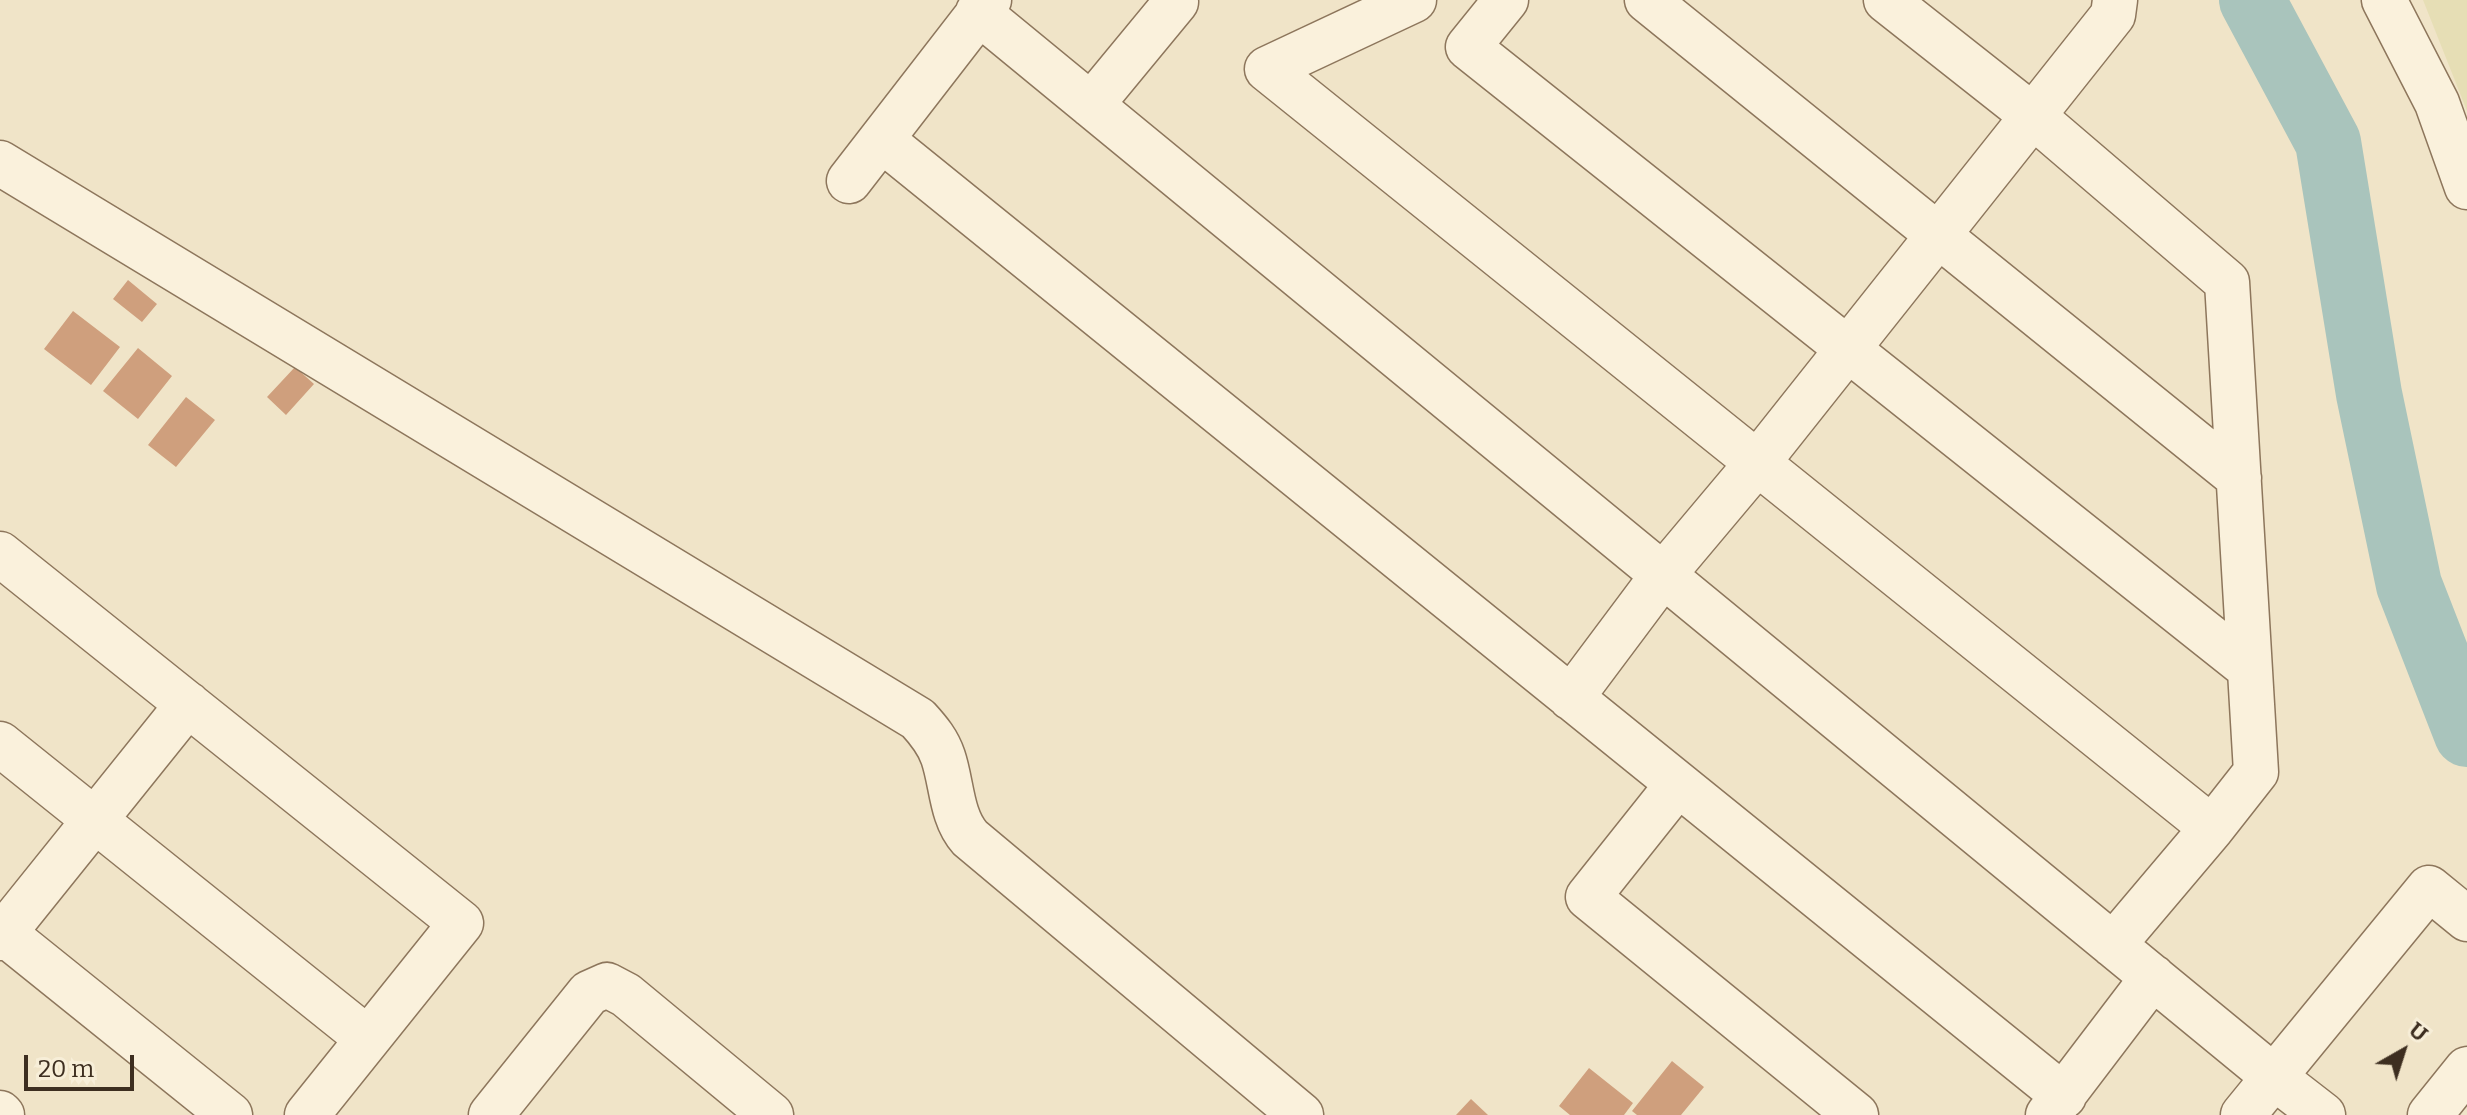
<!DOCTYPE html>
<html>
<head>
<meta charset="utf-8">
<style>
  body { margin:0 }
  #map { position:relative; width:2467px; height:1115px; overflow:hidden; background:#f0e4c8; font-family:Bitter,serif }
  canvas { display:block }
  .north { position:absolute; left:2363px; top:1011px; width:80px; height:80px; -webkit-text-stroke:6px #f7eed8; paint-order:stroke; rotate:39deg; font-size:22px; font-weight:700; line-height:32px; text-align:center; color:#3d2e20 }
  .north::after { content:''; display:block; margin:auto; width:28px; height:36px; background:#3d2e20; clip-path:polygon(50% 0,100% 100%,50% 72%,0 100%) }
  .scale { position:absolute; left:24px; top:1055px; width:110px; height:36px; box-sizing:border-box; border:4px solid #3d2e20; border-top:0; padding-left:10px; font-size:24px; line-height:28px; white-space:nowrap; color:#3d2e20; -webkit-text-stroke:6px #f7eed8; paint-order:stroke }
</style>
</head>
<body>
<div id="map">
<canvas width="2467" height="1115"></canvas>
<div class="north">U</div>
<div class="scale">20 m</div>
</div>
<script>
const c = document.querySelector('canvas').getContext('2d');
c.lineJoin = 'round';
function fill(path, color) { c.fillStyle = color; c.fill(path, 'evenodd'); }
function strokePath(path, color, width, dash) { c.strokeStyle = color; c.lineWidth = width; c.lineCap = dash ? 'butt' : 'round'; c.setLineDash(dash || []); c.stroke(path); }
const farmland = new Path2D(`
  M2423,0H2467V111Z`);
const river = new Path2D(`
  M2252,0L2328,142L2369,394L2409,585L2467,734`);
const building = new Path2D(`
  M128,280L157,304L142,322L113,299Z
  M73,311L120,347L91,385L44,349Z
  M138,348L172,376L138,419L103,391Z
  M295,367L314,384L286,415L267,397Z
  M186,397L215,420L176,467L148,445Z
  M1672,1061L1704,1087L1681,1115H1637L1632,1111Z
  M1589,1068L1633,1103L1624,1115H1570L1559,1106Z
  M1471,1099L1488,1115H1456Z`);
const minor = new Path2D(`
  M1414,0L1267,69L2212,828L2113,945
  M1506,0L1468,47L2249,668
  M1647,0L2239,478
  M1886,0L2033,116L2227,282L2256,772L2212,828
  M2384,0L2437,103L2467,187
  M978,12L2274,1077L2243,1115
  M1091,105L1176,2
  M882,140L2064,1096
  M0,163L918,719C929,731 938,742 943,757C952,783 951,817 970,838L1301,1115
  M849,181L989,0
  M0,554L461,923L307,1115
  M1571,698L1663,575L1758,462L2113,15L2115,0
  M0,744L368,1039
  M1678,784L1588,897L1856,1115
  M0,930L230,1115
  M0,938L188,704
  M0,1113L2,1115
  M491,1115L589,993L607,985L626,995L771,1115
  M2048,1115L2153,977
  M2323,1115L2274,1077L2429,888L2467,919
  M2430,1115L2467,1069`);
fill(farmland, '#e6deb5');
strokePath(river, '#a9c4bc', 66);
fill(building, '#cf9f7d');
strokePath(minor, '#8d765c', 47);
strokePath(minor, '#faf1dc', 44);
</script>
</body>
</html>
